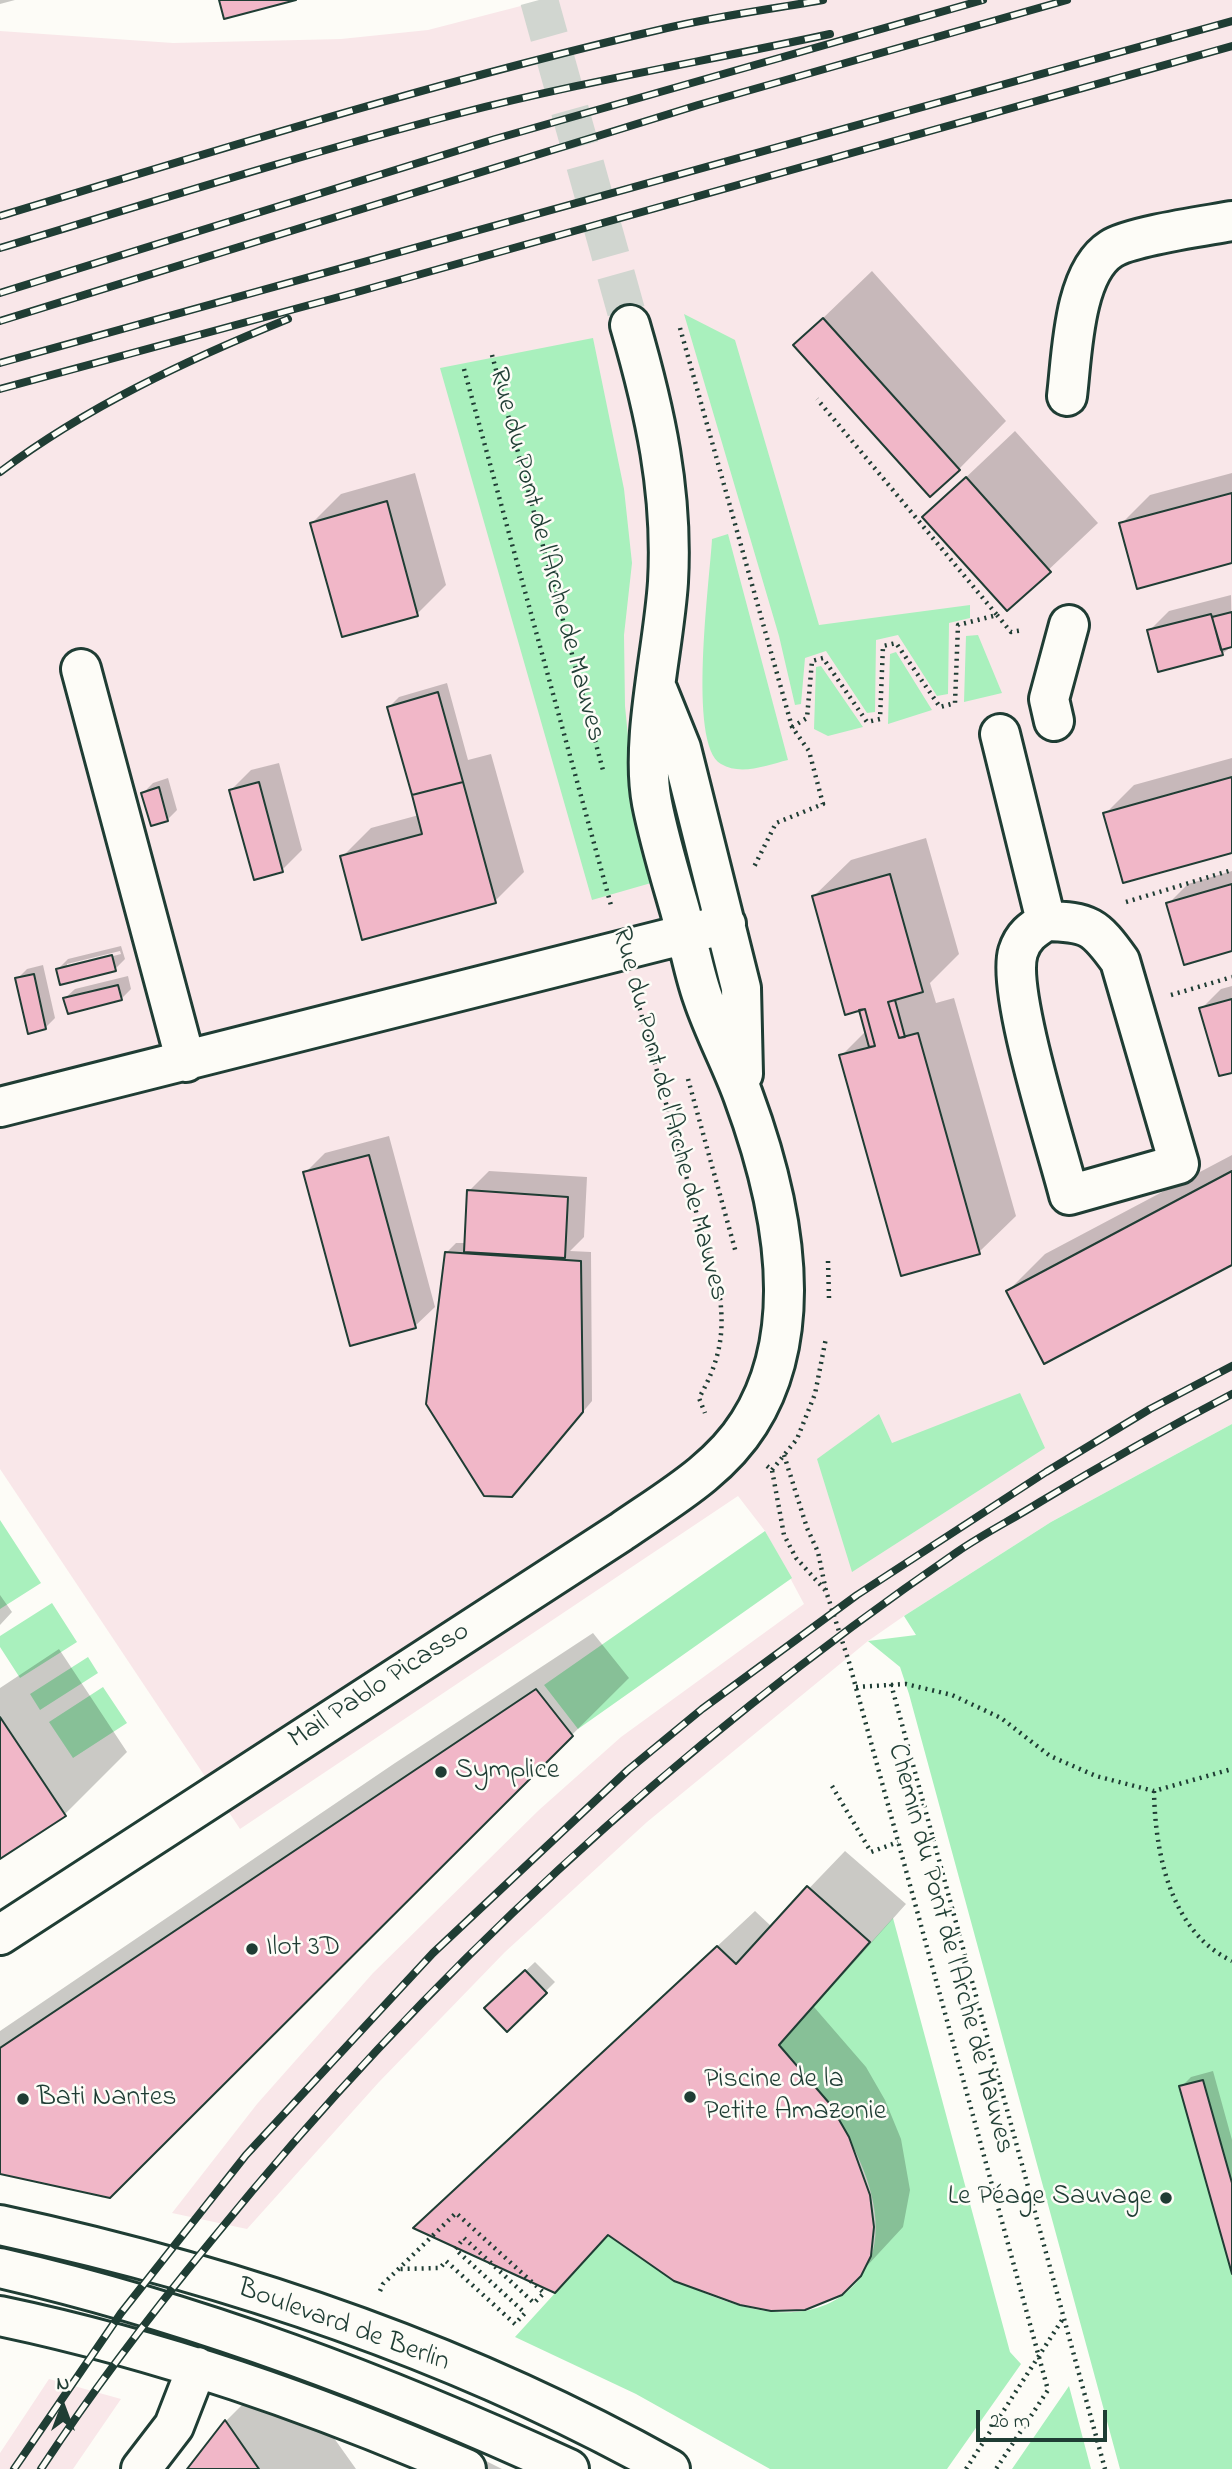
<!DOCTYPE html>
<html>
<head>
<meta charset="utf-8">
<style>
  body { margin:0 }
  #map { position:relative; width:1232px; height:2469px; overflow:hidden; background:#fdfcf7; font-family:"Indie Flower",sans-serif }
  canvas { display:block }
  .north { position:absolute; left:28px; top:2371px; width:70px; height:70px; -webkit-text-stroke:5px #fdfcf7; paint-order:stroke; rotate:0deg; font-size:19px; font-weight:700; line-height:28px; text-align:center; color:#1f3d34 }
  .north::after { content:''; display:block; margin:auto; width:24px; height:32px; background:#1f3d34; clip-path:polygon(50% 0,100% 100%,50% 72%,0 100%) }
  .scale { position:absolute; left:976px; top:2410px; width:131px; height:32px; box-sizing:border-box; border:4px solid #1f3d34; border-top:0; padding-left:9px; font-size:21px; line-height:24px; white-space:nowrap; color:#1f3d34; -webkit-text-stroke:5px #fdfcf7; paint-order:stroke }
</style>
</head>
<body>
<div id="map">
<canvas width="1232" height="2469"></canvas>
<div class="north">N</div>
<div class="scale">20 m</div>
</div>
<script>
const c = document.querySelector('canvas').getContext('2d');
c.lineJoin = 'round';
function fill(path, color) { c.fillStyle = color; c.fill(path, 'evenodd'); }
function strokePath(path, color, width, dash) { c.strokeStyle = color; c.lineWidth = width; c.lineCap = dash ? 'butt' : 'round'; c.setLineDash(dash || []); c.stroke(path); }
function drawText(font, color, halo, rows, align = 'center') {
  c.font = font + ' "Indie Flower",sans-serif'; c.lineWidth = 5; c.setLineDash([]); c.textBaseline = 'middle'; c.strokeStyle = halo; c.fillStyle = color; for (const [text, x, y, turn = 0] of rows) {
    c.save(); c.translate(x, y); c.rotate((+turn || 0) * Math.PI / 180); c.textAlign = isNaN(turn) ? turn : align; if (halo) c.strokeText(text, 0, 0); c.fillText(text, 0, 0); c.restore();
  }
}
const built = new Path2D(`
  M544,0H1232V1424L1051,1522L904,1616L868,1641L647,1822L505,1952L379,2082L247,2229L172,2213L257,2104L373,1973L539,1810L621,1737L804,1604L765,1531L738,1496L240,1829L0,1469V31L173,43L341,39L428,30Z
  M49,2379L121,2399L73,2469H0V2453Z`);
const green = new Path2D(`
  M684,314L735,340L819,625L970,605V618L949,623L948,694L937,696L898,635L876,640L875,712L867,713L826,651L805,658L801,704L795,705L779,636Z
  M593,338L624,489L632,563L624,635L625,706L632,777L658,881L592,900L440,368Z
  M728,534L788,760C767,765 741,776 721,764C687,745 710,578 712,539Z
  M978,635L1002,693L964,702L966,636Z
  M896,652L932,710L888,724L890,654Z
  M821,666L863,727L828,736L814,729L816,667Z
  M1020,1393L1045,1448L852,1572L817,1459L879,1414L892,1443Z
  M1232,1424V2469H1120L909,1694L900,1667L868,1641L916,1635L904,1616L1051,1522Z
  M0,1520L41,1583L0,1609Z
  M765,1531L792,1578L578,1729L544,1685Z
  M52,1603L77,1642L20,1678L0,1647V1636Z
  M88,1657L98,1673L40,1710L30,1694Z
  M103,1687L127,1723L73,1758L49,1722Z
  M893,1918L1010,2352L1021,2364L947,2469H770L636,2394L515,2337L608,2235C666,2281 799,2357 860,2278C911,2211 827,2091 779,2045Z
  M1069,2386L1091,2469H1012Z`);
const shadow = new Path2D(`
  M0,0H15L0,4Z
  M872,271L1006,421L959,469L795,345Z
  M1015,431L1098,523L1007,609L924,517Z
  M415,473L446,585L417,614L312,523L341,494Z
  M1232,473V562L1121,524L1150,495Z
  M1231,595L1232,646L1222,654L1149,631L1169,611Z
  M447,683L468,760L491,754L524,872L495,901L342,857L371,828L419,815L389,707L399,697Z
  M1232,758V851L1105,814L1134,785Z
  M279,763L302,850L282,870L231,790L251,770Z
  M168,778L177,810L167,820L143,793L153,783Z
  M926,838L959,954L930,983L936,1003L954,998L1016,1216L979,1252L841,1056L866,1031L814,896L851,860Z
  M1232,871V949L1168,904L1188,884Z
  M121,946L125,959L115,969H58L68,959ZM120,951L121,954L67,968V964Z
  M43,965L55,1018L45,1028L17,979L27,969Z
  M128,976L131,989L121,999L65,998L75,989Z
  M1232,986V1071L1201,1009L1221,989Z
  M389,1136L435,1307L415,1326L305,1173L325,1153Z
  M1232,1155V1263L1008,1291L1045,1254Z
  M489,1171L587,1177L584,1237L570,1251L591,1252L592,1401L522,1485L446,1253L456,1243H466L469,1191Z
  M0,1595L12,1612L0,1625Z
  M593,1633L629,1678L109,2196L0,2172V2031L395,1763Z
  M59,1649L127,1752L65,1814L0,1857V1688Z
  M845,1851L906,1904L814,2007L866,2067L885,2100L901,2139L910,2190L903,2227L841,2294L701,2290L650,2265L610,2234L555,2290L416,2227L755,1911L772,1927Z
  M535,1962L555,1982L507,2030L486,2008Z
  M1213,2071L1232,2140V2268L1181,2087L1191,2077Z
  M282,2365L356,2469H189L226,2421Z
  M476,2456L502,2469H463Z`);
const building = new Path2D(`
  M219,0H296L224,19Z
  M823,318L960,470L930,497L793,345Z
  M966,477L1051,572L1007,611L922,517Z
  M1232,493V563L1137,589L1119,523Z
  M387,501L418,616L342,637L310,523Z
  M1232,612V647L1221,650L1212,617Z
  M1211,614L1223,655L1158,672L1147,630Z
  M438,692L463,782L412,795L387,707Z
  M1232,777V853L1123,883L1103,813Z
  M259,782L283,872L254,880L229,790Z
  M463,782L496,903L362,940L340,856L422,834L412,795Z
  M159,787L168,821L151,826L141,793Z
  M890,874L923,992L888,1002L899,1038L918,1033L980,1254L901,1276L839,1055L875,1046L865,1009L845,1015L812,896Z
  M1232,884V951L1184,965L1166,903Z
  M112,955L116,971L60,985L56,969Z
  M34,974L46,1029L28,1034L15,978Z
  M118,985L122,1000L68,1014L63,998Z
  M1232,999V1073L1219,1076L1199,1008Z
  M895,1000L905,1037L899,1038L888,1002Z
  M865,1009L875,1046L869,1047L859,1010Z
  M369,1155L416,1328L350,1346L303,1172Z
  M1232,1171V1265L1044,1364L1006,1291Z
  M467,1190L568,1197L565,1258L464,1252Z
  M445,1252L581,1261L583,1412L512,1497L484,1496L426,1404Z
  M536,1689L573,1736L110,2198L0,2174V2048Z
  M0,1717L66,1816L0,1859Z
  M807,1886L870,1942L779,2045L830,2104L849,2137L870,2195L874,2227L871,2256L861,2276L842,2295L805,2310L771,2311L740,2305L674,2281L608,2235L555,2293L413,2228L717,1946L736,1964Z
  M525,1970L547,1993L507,2032L484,2008Z
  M1203,2080L1232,2183V2274L1179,2086Z
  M225,2420L259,2469H187Z`);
const minorTunnel = new Path2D(`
  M539,0L630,325`);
const path = new Path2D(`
  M680,328L792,727L809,751L823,804L776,823L754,867
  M492,355L604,774
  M464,369L612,909
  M997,615L1011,632L1023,630
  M792,727L807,718L812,661L823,658L867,722L880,719L883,646L896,643L940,707L955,703L958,625L997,615L817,399
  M1126,902L1232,870
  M634,988L720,1298C725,1337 718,1364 699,1398L705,1413
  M1171,995L1232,977
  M688,1079L736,1253
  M828,1261L829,1298
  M784,1455L807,1528L818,1552L826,1591L849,1662L1048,2390L996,2469
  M767,1466L772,1470L784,1535L796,1558L826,1591
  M772,1470L797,1439L815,1394L826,1338
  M891,1684L1105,2469
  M856,1687L906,1684L952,1695L1001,1718L1050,1756L1096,1776L1154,1791L1232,1769
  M832,1786L871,1852L898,1842
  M1154,1791C1155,1852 1170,1932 1232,1961
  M380,2291L383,2284L456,2213L544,2293L534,2303L464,2238L455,2249L525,2313L515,2324L446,2261L440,2268L400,2269
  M966,2469L1064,2317`);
const minor = new Path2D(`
  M1067,396C1072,356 1073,273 1111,249C1131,236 1205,226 1232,221
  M81,669L186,1062
  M658,691L681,748L741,988L743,1074
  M1054,721L1049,699L1069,625
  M1000,734L1046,921C1089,922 1095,926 1120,961L1179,1164L1069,1195C1057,1147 1006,992 1018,952C1023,936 1032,930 1046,921
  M0,1107L726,924
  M0,1935L621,1532C667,1500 719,1471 749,1423C810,1327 780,1195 743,1095C731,1062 714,1031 703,998C693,970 688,939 680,910C670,875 659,839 652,803C640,741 664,647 668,582C673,492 655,411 630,325
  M0,2225C232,2275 463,2353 670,2469
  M0,2268C197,2313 386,2385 569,2469
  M0,2316C162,2350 313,2403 466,2469
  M141,2469L174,2426L197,2367`);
const rail = new Path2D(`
  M0,216C221,149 442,80 667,28C718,16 771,9 823,0
  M0,248C152,202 304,154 457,114C581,82 706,61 830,34
  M0,293L495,139L983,0
  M0,321L698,105L1067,0
  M0,363L1232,21
  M0,389L350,294L1232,46
  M0,472C86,407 189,359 288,319
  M14,2469L121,2313L246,2155L433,1953L628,1770L702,1709L857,1595L1046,1472L1150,1409L1232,1366
  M41,2469C93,2390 151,2314 211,2241C427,1974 673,1747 957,1552C983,1534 1013,1519 1040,1502C1103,1464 1167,1428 1232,1394`);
const markers = [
  [441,1772,7,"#1f3d34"],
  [252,1949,7,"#1f3d34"],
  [690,2097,7,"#1f3d34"],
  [23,2099,7,"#1f3d34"],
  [1166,2198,7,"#1f3d34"]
];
const streetNames = [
  ["Rue du Pont de l'Arche de Mauves",545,555,75],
  ["Rue du Pont de l'Arche de Mauves",668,1114,75],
  ["Mail Pablo Picasso",380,1687,-33],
  ["Chemin du Pont de l'Arche de Mauves",949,1949,75],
  ["Boulevard de Berlin",343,2327,20]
];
const poiNames = [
  ["Symplice",455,1772],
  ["Ilot 3D",266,1949],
  ["Piscine de la",704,2081],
  ["Petite Amazonie",704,2113],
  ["Bati Nantes",37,2099],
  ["Le Péage Sauvage",1152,2198,"right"]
];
fill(built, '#f9e7e9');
fill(green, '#a9f0bd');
fill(shadow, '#0003');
fill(building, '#f1b7c8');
strokePath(building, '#1f3d34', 2);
strokePath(minorTunnel, '#d1d6d0', 38, [38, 19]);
strokePath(minor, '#1f3d34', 44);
strokePath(path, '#1f3d34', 4.5, [2, 5]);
strokePath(minor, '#fdfcf7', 38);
strokePath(rail, '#1f3d34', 8);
strokePath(rail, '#fdfcf7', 5, [16]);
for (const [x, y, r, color] of markers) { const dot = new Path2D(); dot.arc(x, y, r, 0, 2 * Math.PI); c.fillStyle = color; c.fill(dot); strokePath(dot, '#fdfcf7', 2.5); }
drawText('28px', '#1f3d34', '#fdfcf7', streetNames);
drawText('28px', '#1f3d34', '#fdfcf7', poiNames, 'left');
</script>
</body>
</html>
